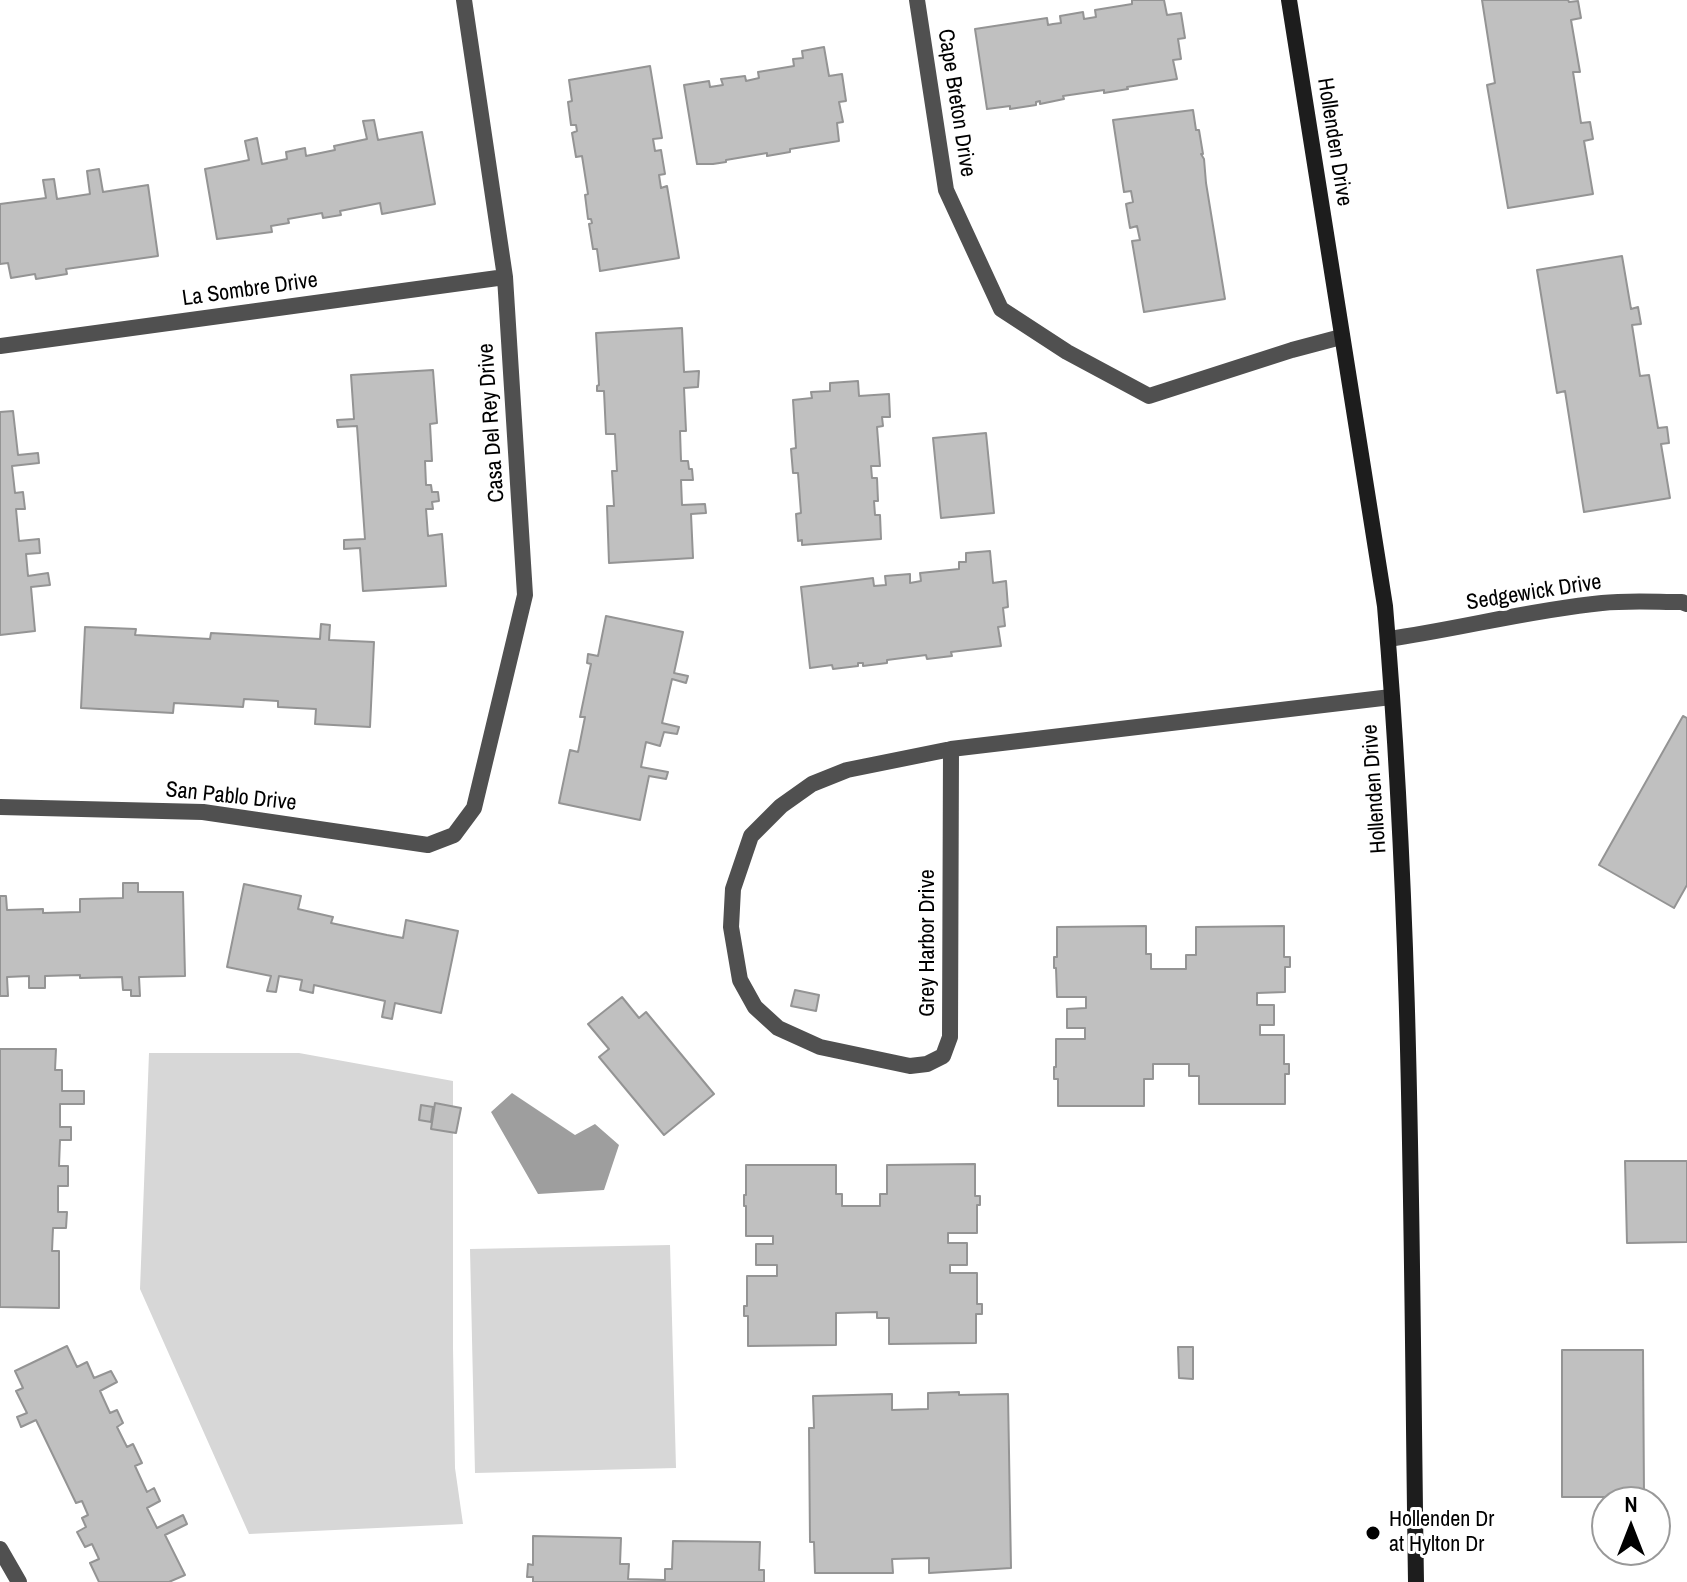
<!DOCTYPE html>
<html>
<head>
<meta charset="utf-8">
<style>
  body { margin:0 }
  #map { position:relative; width:1687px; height:1582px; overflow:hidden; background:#fff; font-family:"Archivo Narrow",sans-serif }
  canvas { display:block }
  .north { position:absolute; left:1591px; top:1486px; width:80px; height:80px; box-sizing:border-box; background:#fff; border:2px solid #999; border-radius:50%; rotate:0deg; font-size:22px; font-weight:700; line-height:32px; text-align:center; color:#000 }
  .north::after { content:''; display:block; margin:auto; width:28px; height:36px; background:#000; clip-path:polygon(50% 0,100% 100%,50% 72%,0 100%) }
</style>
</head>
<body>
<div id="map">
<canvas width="1687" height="1582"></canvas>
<div class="north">N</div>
</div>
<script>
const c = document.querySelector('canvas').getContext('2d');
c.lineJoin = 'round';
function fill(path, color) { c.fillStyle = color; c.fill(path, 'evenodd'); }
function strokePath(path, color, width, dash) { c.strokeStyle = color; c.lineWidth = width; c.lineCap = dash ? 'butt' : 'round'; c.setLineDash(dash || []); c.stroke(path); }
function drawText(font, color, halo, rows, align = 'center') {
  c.font = font + ' "Archivo Narrow",sans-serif'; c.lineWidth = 6; c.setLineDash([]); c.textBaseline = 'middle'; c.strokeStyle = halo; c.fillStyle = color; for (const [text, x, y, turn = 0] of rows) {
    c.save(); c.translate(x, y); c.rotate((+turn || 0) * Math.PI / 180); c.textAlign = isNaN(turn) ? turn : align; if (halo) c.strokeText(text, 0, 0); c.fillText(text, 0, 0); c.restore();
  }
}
const green = new Path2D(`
  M149,1053H299L453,1081V1348L455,1468L463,1524L249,1534L140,1289Z
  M670,1245L676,1468L475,1473L470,1249Z`);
const water = new Path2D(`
  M512,1093L575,1135L595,1124L619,1145L604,1190L538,1194L491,1112Z`);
const building = new Path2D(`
  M1132,0H1164L1167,15L1181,13L1185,38L1178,39L1181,59L1173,60L1177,79L1127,87L1128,89L1104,93V90L1063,96L1064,99L1040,104V101L1036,102V105L1010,109V106L987,109L975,29L1047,18L1048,25L1053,24L1061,23L1060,16L1083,12L1084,19L1096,17L1095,10L1132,4Z
  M1482,0H1568L1569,2L1578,1L1581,18L1571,20L1580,72H1573L1581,123L1590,122L1593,139L1584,141L1593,194L1508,208L1487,85L1495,83Z
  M824,47L829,76L842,74L846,101L839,102L843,122L837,123L839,141L790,149V152L767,156V153L726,160V162L713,164H697L684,85L709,81L710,87L723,85L721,79L745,76L746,81L759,78L758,72L794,66L793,59L803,58L802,51Z
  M650,66L662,138L653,139L655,151L661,150L665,174L659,175L661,188L667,186L679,258L600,271L597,249H593L589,224L592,223L591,219H588L585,195L588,194L582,156L576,157L572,133L577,131L576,125H571L568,102L572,101L569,80Z
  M1193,110L1196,130H1199L1203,154H1201L1204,159L1206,183L1225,299L1144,312L1132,241L1140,240L1137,226L1130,228L1126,204L1133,202L1131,191L1124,192L1113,120Z
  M374,120L378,140L422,132L435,204L382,214L380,203L340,211L341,215L323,218L322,213L288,219L289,223L271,226L272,232L217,239L205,169L249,160L245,141L257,138L262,164L287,159L286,152L305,148L306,156L335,150L334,146L367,139L363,121Z
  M99,169L103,192L148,185L158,256L66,269L67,274L36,279L35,274L11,278L8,263L0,264V204L46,198L43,180L54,179L57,199L90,194L87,171Z
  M1622,256L1631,309L1638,307L1641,324L1632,325L1640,376L1649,375L1658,428L1667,427L1669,443L1661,444L1670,498L1584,512L1565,391L1557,393L1537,270Z
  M682,328L684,372L699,371L698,387L684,388L686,431H680L681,461H688L689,469H692L693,480H681L682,505L705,504L706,513L691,514L693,558L609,563L607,506H614L612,471H617L615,434H606L604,391H597V386L599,385L596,333Z
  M433,370L437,423L430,424L432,461H425L426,485H431L432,492H438L439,501L432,502L433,509H426L428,536L442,534L446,586L363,591L360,548L344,549V540L365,539L357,426L338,427L337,420L354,419L351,375Z
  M858,381L859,396L889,394L890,417H882L883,426L877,427L880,466H871L872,478H877L878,501H874L875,515H880L881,539L802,545V540L798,541L796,514L801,513L798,473H793L791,449L796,448L793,400L812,398L811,392L830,391V383Z
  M13,411L18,455L38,453L39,463L12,466L15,493L23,492L25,509H16L19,541L39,539L40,553L26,554L28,576L48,573L50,585L31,587L35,631L0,635V412Z
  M986,433L994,513L941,518L933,438Z
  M990,551L993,583L1006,581L1008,607L1003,608L1005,626L998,627L1001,646L951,652L952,656L927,659L926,655L887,660V663L863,666V663H858V666L833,669L832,665L810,668L801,587L873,578L874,586L886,585L885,576L910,574V583L921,581L920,573L959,569V562H966V553Z
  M606,616L683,632L674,673L688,676L686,683L672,679L662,723L679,727L677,734L664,732L660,746L646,742L641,767L668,772L666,779L649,776L640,820L559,803L570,750L578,752L585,717H580L591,664L587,663L588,654L598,656Z
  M321,624L330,625L329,640L374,642L370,727L315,724L316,709L278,707V701L244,699L243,707L174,703L173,713L81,708L85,627L136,629L135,635L210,639L211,633L320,639Z
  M1683,716L1687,718V885L1674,908L1599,865Z
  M123,883H138V892H183L185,976L139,977L140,996H131V990H123L122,977L80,978V975L45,976V988H29V976L7,977L8,996H0V896H6L7,910L43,909V913L80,912V899L123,898Z
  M244,884L301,896L298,909L333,917L331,923L387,935L403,938L406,920L458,931L441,1013L395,1003L392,1019L382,1017L385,1001L314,985L313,993L300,990L302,980L279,976L276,992L267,991L271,976L227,967Z
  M1146,926V954H1151V969H1186V955H1196V927L1284,926V957H1290V967H1285V992L1257,993V1005H1274V1025H1260V1035H1284V1064H1289V1074H1285V1104H1199V1076H1189V1064H1153V1079H1144V1106H1058V1079H1054V1067H1056V1039H1085V1028H1067V1009L1086,1008V997H1057L1056,968H1054V957H1057V927Z
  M795,990L819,995L816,1011L791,1006Z
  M622,997L639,1018L646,1012L714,1094L664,1135L599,1057L609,1049L588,1024Z
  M0,1049H56L55,1070H62V1091H84V1104H60V1127H71V1140H60L59,1166H68V1186H58V1212H67L66,1228H53L52,1251H59V1308L0,1307Z
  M435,1103L461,1108L456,1133L431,1129Z
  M421,1105L433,1107L431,1122L419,1120Z
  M1625,1161H1687V1242L1627,1243Z
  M975,1164V1196H980V1205H977V1233H948V1243H967V1265H950V1273H977V1304H982V1314H976V1343L889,1344V1318H877V1312L836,1313V1345L748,1346V1316H744V1306H747V1276H777V1265H756V1244H773V1236H746V1206H744V1195H746V1165H836V1194H842V1206H880V1194H887V1165Z
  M67,1346L77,1367L87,1362L94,1378L111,1371L117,1382L100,1391L110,1413L117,1410L123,1423L117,1427L127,1447L133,1444L142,1463L135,1466L147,1492L154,1488L160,1501L147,1508L157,1528L183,1515L187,1524L165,1535L185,1575L169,1582H99L90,1563L99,1559L92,1544L85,1547L77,1532L86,1527L82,1518L88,1515L82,1501L76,1503L36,1420L21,1427L17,1417L27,1413L16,1391L23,1388L15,1371Z
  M1178,1347H1193V1379L1179,1378Z
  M1562,1350H1643L1644,1497H1562Z
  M959,1392V1395L1008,1394L1011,1568L929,1573V1558L892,1559L893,1573H815L814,1542H810L809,1428H814L813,1396L892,1394V1410L928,1409V1393Z
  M533,1536L621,1538L620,1564H629L628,1579L665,1580V1569H672L673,1541L760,1542L759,1570H764V1582H533V1577H527L528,1564L533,1565Z`);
const street = new Path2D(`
  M917,0L946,190L1001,309L1067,352L1149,396L1292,350L1341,337
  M0,346L505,277
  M1388,639C1459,629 1530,610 1602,603C1628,600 1656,602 1682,602L1687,604
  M951,749L950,1037L943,1056L927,1064L910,1066L820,1047L778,1028L755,1007L740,980L731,927L733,889L751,836L781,806L812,784L847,770L951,749L1391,697
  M0,807L203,812L428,845L454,835L474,808L525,595L505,277L464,0
  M0,1549L19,1582`);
const secondary = new Path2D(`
  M1289,0L1385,606C1413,931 1411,1257 1416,1582`);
const markers = [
  [1373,1533,8,"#000"]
];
const streetNames = [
  ["Cape Breton Drive",956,103,81],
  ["Hollenden Drive",1334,142,81],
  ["La Sombre Drive",250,290,-8],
  ["Casa Del Rey Drive",492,423,-94],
  ["Sedgewick Drive",1534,593,-9],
  ["Hollenden Drive",1375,789,-94],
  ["San Pablo Drive",231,797,6],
  ["Grey Harbor Drive",928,943,-90]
];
const poiNames = [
  ["Hollenden Dr",1389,1520],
  ["at Hylton Dr",1389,1545]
];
fill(green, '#d7d7d7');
fill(water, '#9e9e9e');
fill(building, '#c0c0c0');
strokePath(building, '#949494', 2);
strokePath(street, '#505050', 16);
strokePath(secondary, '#1d1d1d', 16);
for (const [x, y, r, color] of markers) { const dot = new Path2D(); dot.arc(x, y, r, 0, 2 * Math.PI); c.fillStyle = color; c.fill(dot); strokePath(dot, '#fff', 3); }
drawText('22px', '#000', '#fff', streetNames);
drawText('22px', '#000', '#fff', poiNames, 'left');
</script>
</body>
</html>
